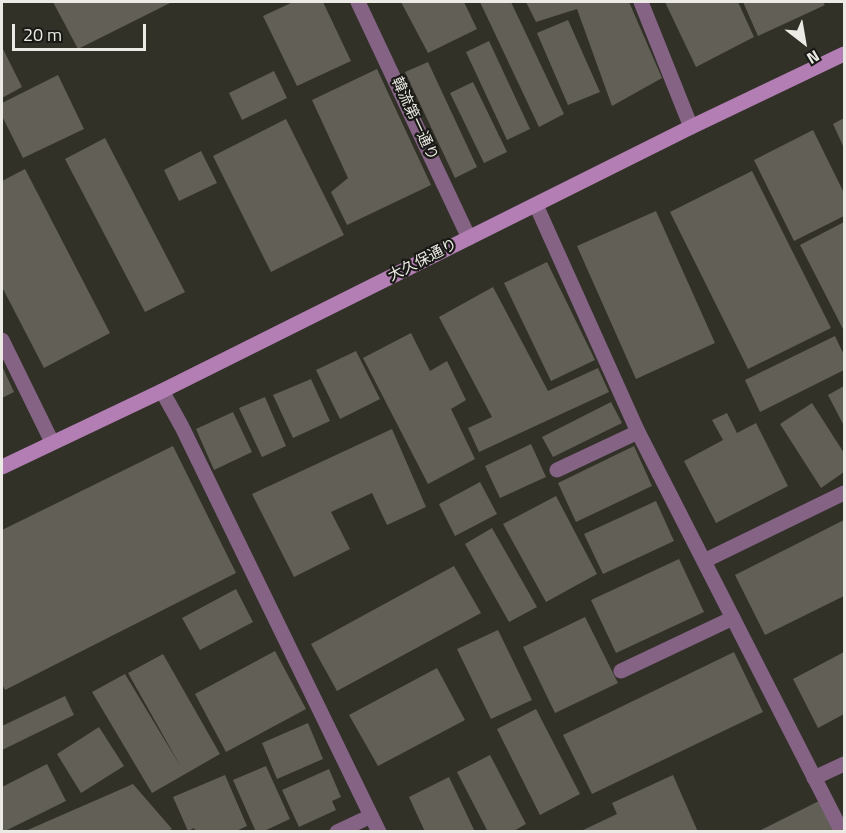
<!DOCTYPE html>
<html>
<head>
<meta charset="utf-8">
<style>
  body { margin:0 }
  #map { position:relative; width:846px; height:833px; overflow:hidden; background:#323128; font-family:"Titillium Web",sans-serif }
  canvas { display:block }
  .frame { position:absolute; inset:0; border:3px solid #ebeae4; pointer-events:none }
  .north { position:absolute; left:774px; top:12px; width:60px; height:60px; -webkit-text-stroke:4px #191915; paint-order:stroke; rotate:149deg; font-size:16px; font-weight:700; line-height:24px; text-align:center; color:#ebeae4 }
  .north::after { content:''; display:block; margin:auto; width:21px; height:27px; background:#ebeae4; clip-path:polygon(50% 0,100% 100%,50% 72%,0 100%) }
  .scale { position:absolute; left:12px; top:24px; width:134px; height:27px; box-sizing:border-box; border:3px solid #ebeae4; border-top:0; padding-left:8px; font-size:18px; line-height:21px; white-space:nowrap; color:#ebeae4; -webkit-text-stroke:4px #191915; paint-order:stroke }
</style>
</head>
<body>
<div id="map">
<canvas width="846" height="833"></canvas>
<div class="frame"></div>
<div class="north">N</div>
<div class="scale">20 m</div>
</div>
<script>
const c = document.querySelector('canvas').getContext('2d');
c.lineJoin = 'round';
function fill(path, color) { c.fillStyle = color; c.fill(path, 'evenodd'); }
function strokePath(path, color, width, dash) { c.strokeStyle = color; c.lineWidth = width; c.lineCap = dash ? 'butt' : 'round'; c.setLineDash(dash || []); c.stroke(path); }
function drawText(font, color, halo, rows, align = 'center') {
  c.font = font + ' "Titillium Web","Noto Sans JP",sans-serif'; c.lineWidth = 4.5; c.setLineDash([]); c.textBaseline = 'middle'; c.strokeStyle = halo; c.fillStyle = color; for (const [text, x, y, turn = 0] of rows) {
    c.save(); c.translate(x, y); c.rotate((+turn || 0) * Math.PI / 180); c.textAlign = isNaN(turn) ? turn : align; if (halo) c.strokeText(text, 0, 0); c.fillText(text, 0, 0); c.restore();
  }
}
const building = new Path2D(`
  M53,2H172L78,49Z
  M293,2H323L351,61L297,86L263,16Z
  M401,2H464L477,29L428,53Z
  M480,2H511L564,114L539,127Z
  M526,2H629L662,78L612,106L577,9L536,22Z
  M665,2H738L754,37L696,67Z
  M743,2H823L825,5L758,36Z
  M568,20L600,92L568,105L537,33Z
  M489,41L530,129L507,140L466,52Z
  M2,47L22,87L2,98Z
  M428,62L477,167L455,178L405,72Z
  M377,69L431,185L347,225L331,192L348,178L312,100Z
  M274,71L287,98L242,120L229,93Z
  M58,75L84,129L23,158L2,116V103Z
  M473,82L507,152L484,163L450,93Z
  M844,118V148L833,124Z
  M286,119L344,235L271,272L213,156Z
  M813,130L844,193V216L794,241L754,160Z
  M105,138L185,292L145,312L65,159Z
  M201,151L217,183L179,201L164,170Z
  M25,169L110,333L44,368L2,287V181Z
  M752,171L831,328L748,369L670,212Z
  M656,211L715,343L636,379L577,246Z
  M844,222V331L800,245Z
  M547,262L595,360L551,381L504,283Z
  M493,287L548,391L598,368L609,392L479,452L468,428L492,417L439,317Z
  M411,333L430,371L447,361L466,400L451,409L475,459L428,484L363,358Z
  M835,336L844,355V370L760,412L745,380Z
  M356,351L380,399L340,419L316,370Z
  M2,366L14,392L2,398Z
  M311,379L330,421L293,438L273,395Z
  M844,386V426L828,395Z
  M265,397L286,446L262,457L239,408Z
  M611,402L622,423L553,457L542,437Z
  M812,403L844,453V472L821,488L780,424Z
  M233,412L252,452L214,470L196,429Z
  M727,413L737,433L756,423L788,486L716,523L684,461L723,440L712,420Z
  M392,429L426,507L387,525L372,493L331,512L350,549L294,577L252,494Z
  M531,444L546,477L500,498L485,466Z
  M173,446L236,573L5,690L2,684V530Z
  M634,446L652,486L576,522L558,483Z
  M480,482L497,514L455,536L439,504Z
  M556,496L597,574L546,602L503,524Z
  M656,501L674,541L603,574L584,534Z
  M844,520V596L765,635L735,575Z
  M492,528L537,607L509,622L465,544Z
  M679,559L704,612L616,653L591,600Z
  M454,566L481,613L337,691L311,644Z
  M236,589L253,622L200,650L182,618Z
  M585,617L618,683L555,713L523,647Z
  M498,630L532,700L491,719L457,649Z
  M275,651L306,709L226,752L195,694Z
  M734,652L763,712L592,794L563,735Z
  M844,652V714L818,728L793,679Z
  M163,654L220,754L152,793L92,692L125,674L181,767L128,673Z
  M437,668L465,720L378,766L349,715Z
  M65,696L74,715L2,750V726Z
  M536,709L580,794L540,815L497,729Z
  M308,723L323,759L277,779L262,743Z
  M99,727L124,766L81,793L57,754Z
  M490,755L526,824L512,832H488L457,772Z
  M47,764L66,801L3,832L2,829V787Z
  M266,766L290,819L262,832H256L233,780Z
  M329,769L341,797L332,801L336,810L299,827L282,790Z
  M225,775L247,826L234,832H196L194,828L188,831L173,797Z
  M673,775L698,832H579L617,814L612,803Z
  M449,777L475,832H425L409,797Z
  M133,784L172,829L166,832H23Z
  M819,801L834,832H757Z`);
const service = new Path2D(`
  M358,2L469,238
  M641,2L691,127
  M2,340L52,442
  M557,470L638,432
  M704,561L844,493
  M621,671L733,618
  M814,778L844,764
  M337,832L371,816`);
const minor = new Path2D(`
  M536,205L638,432L842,832
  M162,391L182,427L379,832`);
const secondary = new Path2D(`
  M2,467L162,391L691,127L844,54`);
const streetNames = [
  ["韓流第一通り",414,119,65],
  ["大久保通り",423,261,-27]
];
fill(building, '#615f56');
strokePath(service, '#846385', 15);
strokePath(minor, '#846385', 15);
strokePath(secondary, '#b37eb4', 15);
drawText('15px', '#ebeae4', '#191915', streetNames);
</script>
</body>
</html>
